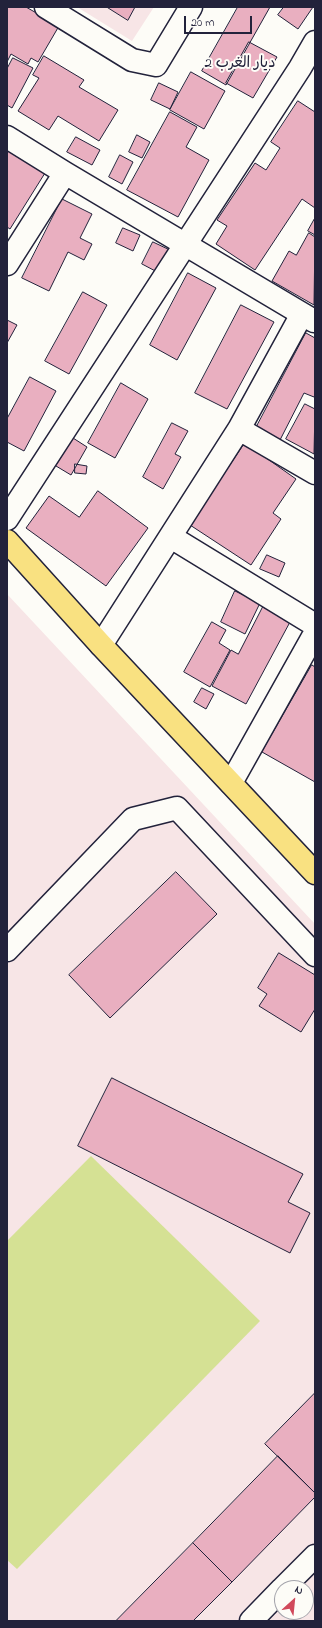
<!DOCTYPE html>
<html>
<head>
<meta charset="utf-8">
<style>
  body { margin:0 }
  #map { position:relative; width:322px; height:1628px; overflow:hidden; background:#fdfcf7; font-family:"Indie Flower",sans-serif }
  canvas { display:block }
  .frame { position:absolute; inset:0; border:8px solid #22223b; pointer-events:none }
  .north { position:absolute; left:274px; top:1580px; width:40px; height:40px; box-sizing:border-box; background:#fdfcf7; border:1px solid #a5a5ac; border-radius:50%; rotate:27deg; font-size:11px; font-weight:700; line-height:16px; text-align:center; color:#22223b }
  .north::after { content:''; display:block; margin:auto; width:14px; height:18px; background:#d1495b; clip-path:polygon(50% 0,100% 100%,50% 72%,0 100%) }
  .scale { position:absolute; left:184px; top:16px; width:68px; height:18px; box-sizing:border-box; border:2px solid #22223b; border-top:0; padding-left:5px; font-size:12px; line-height:14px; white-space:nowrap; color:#22223b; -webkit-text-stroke:3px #fdfcf7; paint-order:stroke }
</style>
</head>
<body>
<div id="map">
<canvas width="322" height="1628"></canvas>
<div class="frame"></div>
<div class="north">N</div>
<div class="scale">20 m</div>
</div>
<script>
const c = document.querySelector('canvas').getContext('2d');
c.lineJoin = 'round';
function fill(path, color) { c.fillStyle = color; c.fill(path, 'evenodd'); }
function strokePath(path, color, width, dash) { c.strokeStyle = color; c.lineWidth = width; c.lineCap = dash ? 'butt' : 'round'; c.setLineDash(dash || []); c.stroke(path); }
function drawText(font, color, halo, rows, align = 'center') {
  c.font = font + ' "Indie Flower","Playpen Sans Arabic",sans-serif'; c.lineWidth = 4; c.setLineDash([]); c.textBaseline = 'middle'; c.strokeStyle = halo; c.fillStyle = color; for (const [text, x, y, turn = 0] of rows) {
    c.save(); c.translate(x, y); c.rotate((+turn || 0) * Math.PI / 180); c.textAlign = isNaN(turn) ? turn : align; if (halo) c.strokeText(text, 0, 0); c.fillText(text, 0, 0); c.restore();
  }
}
const built = new Path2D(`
  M77,7H154L132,41Z
  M7,594L315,924V1621H7ZM282,1588H306V1612H282Z`);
const green = new Path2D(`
  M91,1156L260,1321L17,1569L7,1560V1241Z`);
const building = new Path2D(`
  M7,7H26L59,26L38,62L31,58L28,64L11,54L7,62Z
  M107,7H135L128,20Z
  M238,7H270L226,85L202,71Z
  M284,7H313L298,29L278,15Z
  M249,42L277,57L253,98L226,83Z
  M44,56L84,80L79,87L118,110L99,141L58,116L49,130L18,111L39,78L33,75Z
  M13,58L33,68L12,108L7,105V69Z
  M191,72L225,91L204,129L170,110Z
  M159,83L178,92L170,109L151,100Z
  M298,101L315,112V208L302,199L255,270L216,244L227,226L217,220L255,163L266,170L280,148L271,142Z
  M170,112L197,127L186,147L209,160L178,217L127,190Z
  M137,135L150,142L142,158L129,152Z
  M76,137L100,150L92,165L67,152Z
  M7,150L45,173L10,229L7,227Z
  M120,155L133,162L122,184L109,177Z
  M62,199L92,214L80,238L92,244L84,260L68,252L49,291L22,278Z
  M315,218V235L308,231Z
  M123,228L140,235L133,251L116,243Z
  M309,233L315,237L314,305L272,281L289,251L296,255Z
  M153,242L172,251L161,274L142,264Z
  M188,273L216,288L177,360L150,345Z
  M83,292L107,305L69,374L45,361Z
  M241,305L274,322L227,409L195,393Z
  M7,320L17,325L7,343Z
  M306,333L315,338V395L314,397L304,393L280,440L256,428Z
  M30,377L56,391L24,451L7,442V419Z
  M121,383L148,399L115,458L88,443Z
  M305,404L315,409L314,454L286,439Z
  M172,423L188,431L175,454L181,457L163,489L143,477Z
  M73,438L87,447L71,475L56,466Z
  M245,443L296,479L273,513L281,519L251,565L190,525Z
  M75,464L87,466L86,474L75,473Z
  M98,491L148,528L106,586L26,528L49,496L79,517Z
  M267,555L285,563L279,577L260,569Z
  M235,591L260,603L245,634L221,622Z
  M263,607L290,622L246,704L212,686L231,650L238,654Z
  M212,622L226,630L219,643L230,650L210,687L184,672Z
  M312,665L315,667V782L262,752Z
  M202,688L214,694L206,709L194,702Z
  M176,872L217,914L110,1018L69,975Z
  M279,953L315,975V1009L301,1032L259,1006L267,994L258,988Z
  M112,1078L303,1174L288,1202L310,1213L290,1253L78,1146Z
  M315,1393V1493L265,1444Z
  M278,1456L315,1493V1497L232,1582L193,1543Z
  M193,1543L232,1582L193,1621H116Z`);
const minor = new Path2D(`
  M46,7L132,60L156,65L191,7
  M7,137L65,173L314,321
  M7,264L65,173
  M239,429L315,473
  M7,519L300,68L315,42
  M171,537L315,625
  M101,645L239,429L302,314
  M231,783L315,633
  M7,950L133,819L177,808L315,955
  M283,1588L315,1556
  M251,1621L282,1589`);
const major = new Path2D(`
  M7,541L101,645L315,873`);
const quarterNames = [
  ["ديار الغرب 2",240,65]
];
fill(built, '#f7e5e6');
fill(green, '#d5e194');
fill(building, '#e9afc0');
strokePath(building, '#22223b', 1);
strokePath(minor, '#22223b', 25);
strokePath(major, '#22223b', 25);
strokePath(minor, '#fdfcf7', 22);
strokePath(major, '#f9e181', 22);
drawText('15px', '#22223b', '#fdfcf7', quarterNames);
</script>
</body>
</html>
